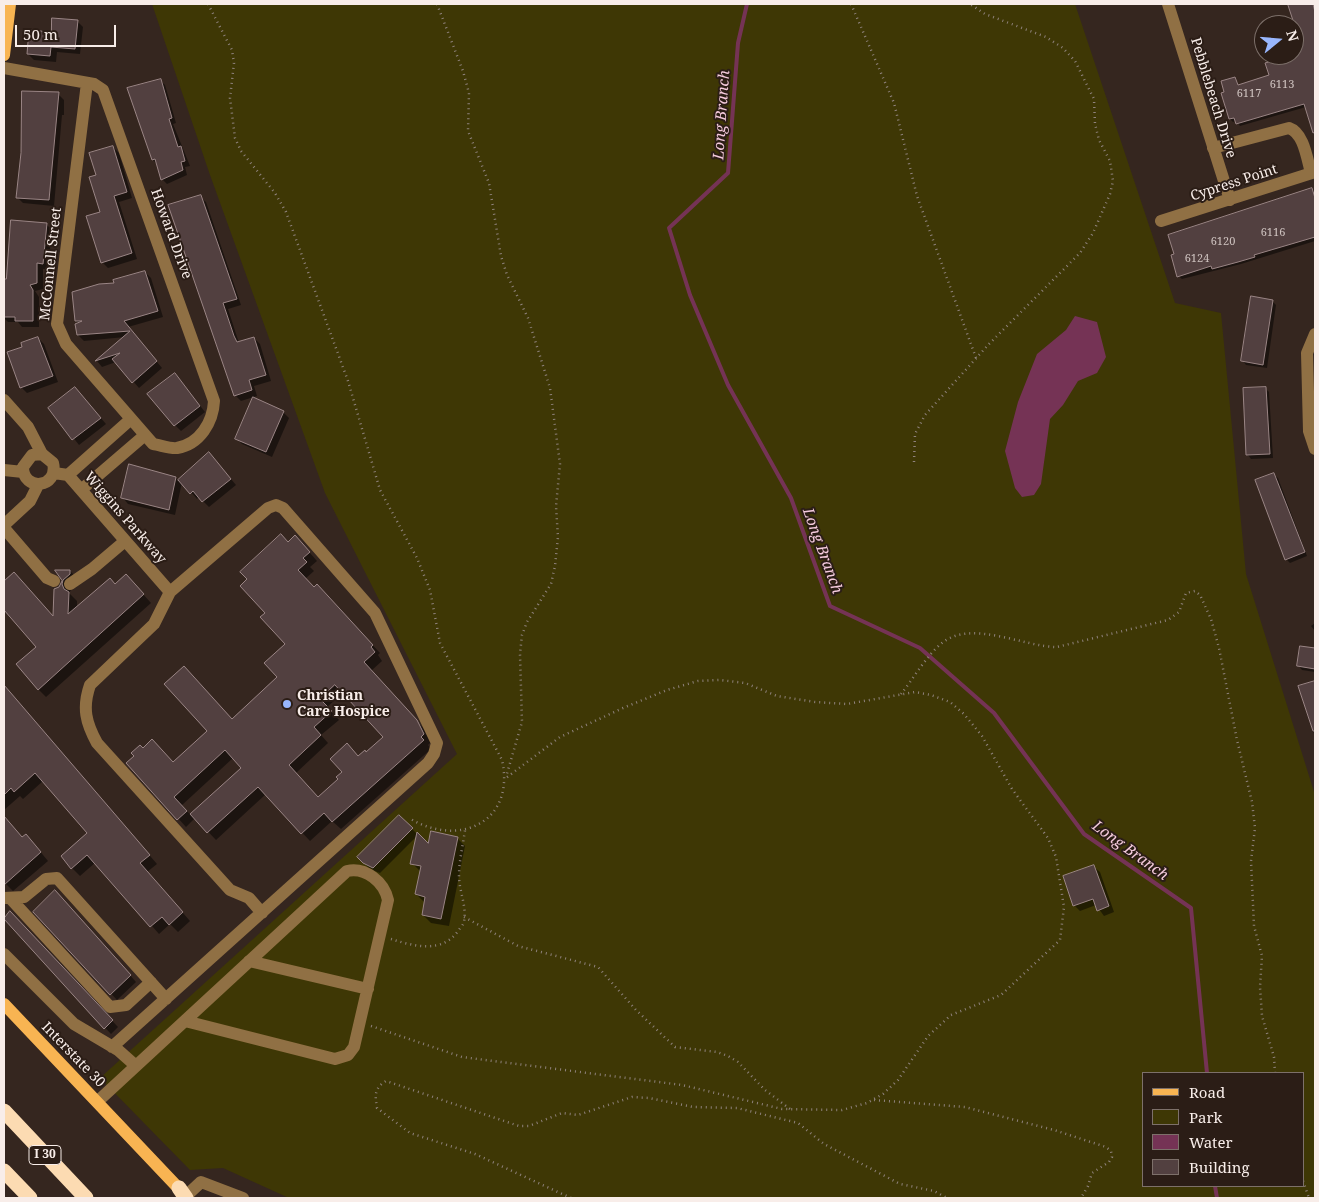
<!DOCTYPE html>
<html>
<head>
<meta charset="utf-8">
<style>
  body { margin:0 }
  #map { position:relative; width:1319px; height:1202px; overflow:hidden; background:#35261f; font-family:"Noto Serif",serif }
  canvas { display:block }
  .frame { position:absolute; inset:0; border:5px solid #f8ede9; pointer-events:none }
  .legend { position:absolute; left:1142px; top:1072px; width:162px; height:115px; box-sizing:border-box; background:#2b1d16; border:1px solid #7d706a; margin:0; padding:6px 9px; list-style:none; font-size:15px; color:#f8ede9 }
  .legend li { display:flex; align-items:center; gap:10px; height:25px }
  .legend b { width:25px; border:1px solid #7d706a }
  .north { position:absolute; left:1254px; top:15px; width:50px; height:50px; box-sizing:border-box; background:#2b1d16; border:1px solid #7d706a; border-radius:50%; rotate:73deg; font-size:14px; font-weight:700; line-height:20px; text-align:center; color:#f8ede9 }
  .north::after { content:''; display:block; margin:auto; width:18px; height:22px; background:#98b6fd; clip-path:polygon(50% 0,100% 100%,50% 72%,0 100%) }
  .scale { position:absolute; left:15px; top:25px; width:101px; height:22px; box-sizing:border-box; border:2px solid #f8ede9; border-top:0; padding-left:6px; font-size:15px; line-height:18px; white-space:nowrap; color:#f8ede9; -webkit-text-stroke:4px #2b1d16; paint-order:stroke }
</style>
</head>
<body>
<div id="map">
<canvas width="1319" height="1202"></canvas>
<div class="frame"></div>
<ul class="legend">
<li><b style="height:6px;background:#f8b452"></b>Road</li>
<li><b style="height:14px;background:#3e3705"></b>Park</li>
<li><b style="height:14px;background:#753355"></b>Water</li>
<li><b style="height:14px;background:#524040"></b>Building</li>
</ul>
<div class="north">N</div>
<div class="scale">50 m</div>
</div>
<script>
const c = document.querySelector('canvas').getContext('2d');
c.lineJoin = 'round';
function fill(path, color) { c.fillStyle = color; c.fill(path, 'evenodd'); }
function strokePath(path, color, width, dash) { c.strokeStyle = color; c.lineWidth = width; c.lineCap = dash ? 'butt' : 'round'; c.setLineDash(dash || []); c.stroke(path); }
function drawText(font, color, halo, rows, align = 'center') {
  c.font = font + ' "Noto Serif",serif'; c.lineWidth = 4; c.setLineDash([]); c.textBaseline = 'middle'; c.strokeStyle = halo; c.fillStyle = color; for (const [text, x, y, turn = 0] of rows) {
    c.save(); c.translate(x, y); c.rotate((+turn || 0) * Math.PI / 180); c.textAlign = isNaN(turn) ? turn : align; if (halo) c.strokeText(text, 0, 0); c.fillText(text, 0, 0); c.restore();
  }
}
const green = new Path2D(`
  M152,4H1075L1175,303L1221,313L1246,574L1315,795V1198H289L223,1168L190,1170L100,1078L457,754L325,493L210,175ZM1143,1073H1303V1186H1143Z`);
const water = new Path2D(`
  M1075,316L1097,322L1106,357L1097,373L1078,381L1063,405L1050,419L1041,484L1034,495L1022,497L1015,488L1005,451L1018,402L1037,354L1066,330Z`);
const shadow = new Path2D(`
  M1289,4H1315V132L1306,107L1240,126L1236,121L1233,122L1230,119L1226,93L1235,78L1239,86L1270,76L1266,63L1294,55V27L1296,26Z
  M77,21L83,27L80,54L57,52L56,62L34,60L28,54L52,34Z
  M160,80L165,85L176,123L173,124L190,166L185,167L187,175L167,184L162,179L158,165L153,160Z
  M58,94L64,100V115H62L54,206L23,203L17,197Z
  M113,147L119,153L132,198L119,202L137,259L108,268L102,262L101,212Z
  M1315,190V241L1241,264L1182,279L1178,276L1176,255L1170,236Z
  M200,197L206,202L241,305L228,309L239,343L254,338L260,344L271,381L254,386L257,396L241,401L235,395Z
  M46,224L52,230L48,269H43V289L35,291L39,297V327H22L18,322H8L4,318V280H7Z
  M145,272L151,278L163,317L128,327L162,368L139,388L116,362L102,367L97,361L125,337L84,341L78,335L79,324L76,321L115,284Z
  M1272,301L1276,305L1267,368L1246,365L1243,361Z
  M38,338L44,344L58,382L27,393L21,387L24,347Z
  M175,374L205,412L181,431L175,425Z
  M1265,388L1269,392L1273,458L1251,459L1248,455Z
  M81,395L106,424L79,445L50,408Z
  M283,412L289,418L272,457L242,444L236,438Z
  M209,453L236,485L209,507L199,497L197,499L182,482L175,515L128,504L123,498L176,478L178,481Z
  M1274,475L1278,478L1307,556L1290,563L1286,559Z
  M288,543L303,545L317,561L310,567L314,571L305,579L315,589L325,594L380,653L378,655L382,661L371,671L424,729L431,742L428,745L431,749L341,829L332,821L310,841L266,794L216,840L195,818L186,827L128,763L173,764L232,720L279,677L286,644L266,613ZM344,692L385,737L367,754L359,758L318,798L296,773L328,743L321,735L339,720L327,707ZM233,758L242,768L191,815L181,806Z
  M57,571H70L78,579L69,593L77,601V608L134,584L151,603L46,697L38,689L37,647L4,608V583L14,573L54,618L63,580Z
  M1315,623V631L1311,626Z
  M1301,647L1315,649V672L1302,670L1299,666Z
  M1315,682V737L1300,687Z
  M7,690L157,864L147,872L190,921L178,932L170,924L159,934L96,862L80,876L72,868L62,857L89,834L43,781L23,799L20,796L4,810V693Z
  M399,816L429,846L457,838L465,846L449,926L431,923L423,915L424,902L416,894L421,872L412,863L418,835L380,873L370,869L358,857Z
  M4,817L23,838L34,844L48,861L13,891L4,882Z
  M1094,867L1100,872L1114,912L1104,916L1096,905L1080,911L1074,905Z
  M61,897L136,982L117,1000L35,912Z
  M10,912L118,1027L111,1034L4,918Z`);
const stream = new Path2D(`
  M747,4L738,43L728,173L669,228L690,295L728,385L791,498L830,606L920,648L994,713L1084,834L1191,908L1207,1073
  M1215,1186L1217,1198`);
const building = new Path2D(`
  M1288,4H1313L1315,12V132L1313,133L1304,104L1236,124L1234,118L1229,119L1221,93L1224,92L1221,81L1235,77L1238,85L1269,75L1265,63L1294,55V24Z
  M52,18L78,20L75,49L51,47L50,56L27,54L29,30L51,32Z
  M161,79L172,118L169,119L178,147L181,146L185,161L181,162L183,170L161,180L155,159L152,160L127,88Z
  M22,91L59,92L49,200L16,198L21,153Z
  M113,146L127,192L114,196L132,253L101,263L86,216L100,212L89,177L96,175L89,153Z
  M1312,188L1315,198V237L1254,255L1255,257L1238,262L1212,269L1211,266L1177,277L1171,255L1174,254L1168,235Z
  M201,195L237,299L223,303L234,336L237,342L254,337L266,375L249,380L252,390L234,396L168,205Z
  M11,220L47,223L43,264L37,263V283L30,285L33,290V321H15V317H4V279H6Z
  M145,271L158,311L124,321L157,361L132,383L112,359L120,353L95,361L130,331L77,335L75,324L82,321H75L72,292L99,284L114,283L113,280Z
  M1251,296L1273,300L1263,365L1241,361Z
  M38,337L53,376L20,388L7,352L22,347L21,343Z
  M175,373L200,406L174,426L147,394Z
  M75,387L101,418L72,440L48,408Z
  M1266,387L1270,454L1246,455L1243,388Z
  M253,397L284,411L266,452L235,439Z
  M209,452L231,479L202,502L193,491L190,494L178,480Z
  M129,464L176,477L169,510L121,498Z
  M1274,473L1305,552L1285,560L1255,480Z
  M281,534L288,542L295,535L310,552L303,558L307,562L298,570L314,587L317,584L373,645L371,647L375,652L364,662L417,720L424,734L421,737L424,740L332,822L324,813L301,834L258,787L207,833L190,814L241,768L225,750L174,797L187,811L177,820L126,763L134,756L131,753L140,745L143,748L152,739L173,762L207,731L164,684L184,666L232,719L277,677L264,663L285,644L260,617L265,613L240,586L247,579L240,572ZM335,685L383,737L366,752L365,750L358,756L347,743L330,759L342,772L336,777L338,779L318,797L289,765L321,735L314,727L332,711L320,699Z
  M55,570H70V574L63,580L62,584L64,589L69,592L68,614L110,578L115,584L126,574L144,594L38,690L16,664L36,647L4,610V581L14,572L53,616L54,589L59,587L62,581Z
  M1300,646L1315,648V669L1297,666Z
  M1315,681V731H1313L1298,686Z
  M4,685L150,855L140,863L183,912L169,925L162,917L150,927L87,855L71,869L61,856L87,833L35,773L14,792L11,788L4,795Z
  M399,815L413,828L373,868L363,863L357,857Z
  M4,816L22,837L26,834L41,852L4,885Z
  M431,831L458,837L441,919L422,915L425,897L415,894L421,866L410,864L417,832L428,843Z
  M1094,865L1109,906L1097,911L1093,899L1073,906L1063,876Z
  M55,890L131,975L110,995L33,912Z
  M10,911L113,1020L104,1029L4,919Z`);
const path = new Path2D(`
  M208,4L232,50L234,63L230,98L235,138L241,151L275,193L286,212L348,381L380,490L417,558L430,590L440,643L502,760C516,823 458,848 409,818
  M437,4L463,71L469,93L468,131L489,183L501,256L507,275L528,318L550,388L560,464L556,506L558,537L555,566L551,584L527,622L522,635L520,654L522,722L506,777
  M851,4L894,103L917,196L976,358
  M914,462L915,434L925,415L989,344L1080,253L1093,233L1110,194L1113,181L1110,161L1099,140L1095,124L1094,99L1075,61L1063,48L1046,37L985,14L970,4
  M901,694C913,679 927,655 942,643C971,619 1024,647 1057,647L1168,620L1179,612L1186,593L1195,591L1200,595L1211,619L1219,648L1237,740L1252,802L1255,828L1251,861L1254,926L1262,956L1260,987L1262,1016L1274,1057L1275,1073
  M464,917L518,946L598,967L636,1010L675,1047L717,1052L728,1056L738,1062L765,1090L790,1109
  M391,939C413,946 442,954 458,931C460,928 463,925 464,922C467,906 459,891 459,876C459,861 463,845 465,830
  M371,1026L462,1057L682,1085L782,1109L842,1110L867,1103L883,1094L898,1080L928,1036L951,1015L1001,995L1060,940L1064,907L1056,857L1048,838L1012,789L982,736L964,714L950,702L931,695L915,692L847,704L815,702L777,696L745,683L720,680L698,681L667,690L623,708L560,737L506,778
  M874,1100L965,1107L1054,1130L1106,1147L1111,1151L1112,1157L1109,1162L1092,1173L1088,1186L1081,1198
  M1303,1181L1309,1198
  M571,1198L475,1154L410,1133L377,1108C375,1096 374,1088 386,1081L519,1126H529L562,1113L578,1115L632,1097L649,1098L693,1107L737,1108L798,1123L824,1144L900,1184L934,1191L947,1198`);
const minor = new Path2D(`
  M1168,4L1230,200
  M4,68L94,84L103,90L214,401C213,422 200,444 177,448C171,449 160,445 153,444L66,344L57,324L87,83
  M1213,148L1289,128C1304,133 1307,159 1311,173
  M1161,221L1315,172
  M1315,334L1307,353L1309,431L1315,449
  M4,400L28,427L42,454L53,463C59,488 23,492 23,467L32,455L42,454
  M4,470L23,472
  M54,473L68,475L170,592
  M68,475L131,419
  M81,490L145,435
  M4,525L30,501L38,485
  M4,528L47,578L54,581
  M70,584L92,569L125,541
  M4,898L24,897L46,879L57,878L166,999
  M10,898L110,1007L126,1005L151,982
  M4,954L74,1024L118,1050L136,1066
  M249,961L368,989
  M112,1047L428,763L434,754L437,743L375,613L283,508L276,505L268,508L170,592L154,624L90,685C82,708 86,723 97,743L230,890L249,898L262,913
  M98,1101L110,1090L347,871C366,867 384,882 388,900L354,1047L348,1055L335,1059L185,1021
  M186,1196L201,1182L243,1198`);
const major = new Path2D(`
  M4,55L10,4
  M4,1004L185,1195`);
const highway = new Path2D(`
  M4,1111L86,1198
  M4,1171L30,1198
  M179,1188L186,1198`);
const markers = [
  [287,704,5,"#98b6fd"]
];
const numberNames = [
  ["6113",1282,85],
  ["6117",1249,94],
  ["6116",1273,233],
  ["6120",1223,242],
  ["6124",1197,259]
];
const shields = [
  [45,1155,32]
];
const shieldNames = [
  ["I 30",45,1155]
];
const streetNames = [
  ["Pebblebeach Drive",1213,98,73],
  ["Cypress Point",1234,183,-18],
  ["Howard Drive",171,234,70],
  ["McConnell Street",51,264,-84],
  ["Wiggins Parkway",125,518,49],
  ["Interstate 30",73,1055,46]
];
const poiNames = [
  ["Christian",297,696],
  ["Care Hospice",297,712]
];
const waterNames = [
  ["Long Branch",722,115,-86],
  ["Long Branch",822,551,70],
  ["Long Branch",1130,851,36]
];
fill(green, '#3e3705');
fill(water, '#753355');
fill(shadow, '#0007');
strokePath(stream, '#753355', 4);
fill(building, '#524040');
strokePath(building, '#9a8585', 1);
strokePath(path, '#8f827c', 2.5, [1, 4]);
strokePath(minor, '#907044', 12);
strokePath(major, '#f8b452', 12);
strokePath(highway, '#fcdbb2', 15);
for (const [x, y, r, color] of markers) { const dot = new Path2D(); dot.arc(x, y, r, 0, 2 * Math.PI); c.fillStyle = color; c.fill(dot); strokePath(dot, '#2b1d16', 2); }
drawText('11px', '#cec2bf', null, numberNames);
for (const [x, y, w] of shields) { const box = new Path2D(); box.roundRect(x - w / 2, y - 9.5, w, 19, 4); c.fillStyle = '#2b1d16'; c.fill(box); strokePath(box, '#f8ede9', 1); }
drawText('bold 12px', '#f8ede9', null, shieldNames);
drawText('14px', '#f8ede9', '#2b1d16', streetNames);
drawText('bold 14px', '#f8ede9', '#2b1d16', poiNames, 'left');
drawText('italic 15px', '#f4cadc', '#2b1d16', waterNames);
</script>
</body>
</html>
